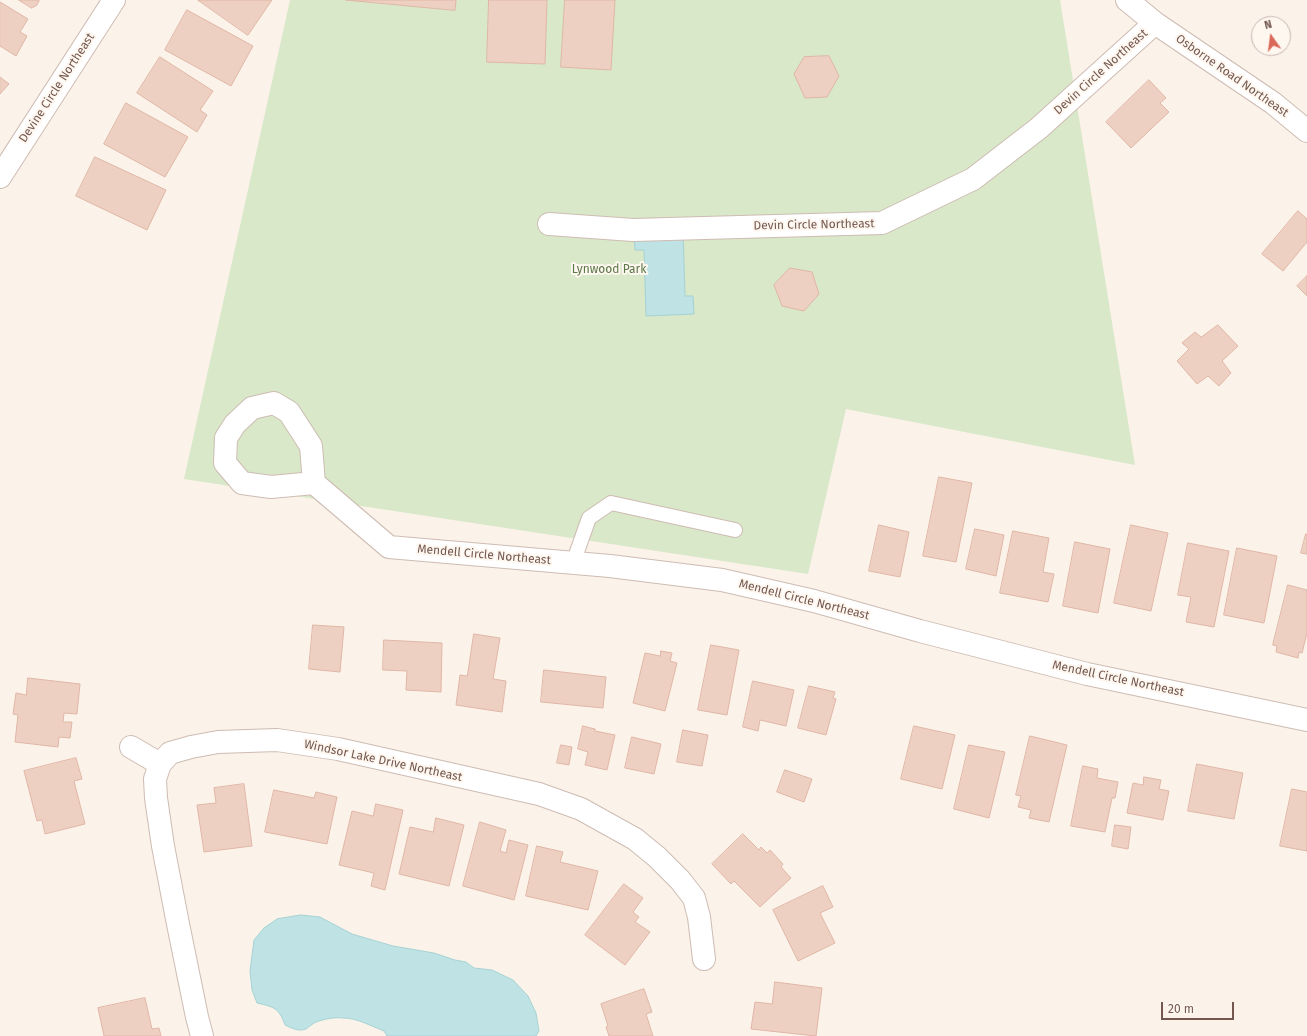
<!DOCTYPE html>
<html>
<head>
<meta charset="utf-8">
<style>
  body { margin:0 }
  #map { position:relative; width:1307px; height:1036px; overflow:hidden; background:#fbf2e9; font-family:"Fira Sans",sans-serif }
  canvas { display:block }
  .north { position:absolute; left:1251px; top:16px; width:40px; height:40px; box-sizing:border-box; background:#fef7f0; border:1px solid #c7b7b0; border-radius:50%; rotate:346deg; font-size:11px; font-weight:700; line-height:16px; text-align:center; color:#74584f }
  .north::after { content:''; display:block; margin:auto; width:14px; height:18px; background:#db6959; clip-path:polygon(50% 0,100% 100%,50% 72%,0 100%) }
  .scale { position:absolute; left:1161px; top:1002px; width:73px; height:18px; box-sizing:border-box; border:2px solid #74584f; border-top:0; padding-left:5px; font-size:12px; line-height:14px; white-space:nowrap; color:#74584f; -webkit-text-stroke:3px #fef7f0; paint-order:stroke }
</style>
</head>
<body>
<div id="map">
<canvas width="1307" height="1036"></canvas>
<div class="north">N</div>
<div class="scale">20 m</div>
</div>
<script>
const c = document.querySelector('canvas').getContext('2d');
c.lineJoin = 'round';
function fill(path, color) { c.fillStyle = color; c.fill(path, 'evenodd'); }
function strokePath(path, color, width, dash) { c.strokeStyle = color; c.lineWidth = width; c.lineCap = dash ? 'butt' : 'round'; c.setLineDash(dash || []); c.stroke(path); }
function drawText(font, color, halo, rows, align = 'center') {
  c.font = font + ' "Fira Sans",sans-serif'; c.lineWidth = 4; c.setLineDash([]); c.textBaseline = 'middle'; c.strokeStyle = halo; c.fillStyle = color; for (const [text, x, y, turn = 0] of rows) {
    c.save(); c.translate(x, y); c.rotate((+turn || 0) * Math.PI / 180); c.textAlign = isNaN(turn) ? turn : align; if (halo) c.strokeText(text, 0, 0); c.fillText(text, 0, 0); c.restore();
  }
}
const green = new Path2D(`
  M290,0H1060L1135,465L846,409L808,574L184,479Z`);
const water = new Path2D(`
  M683,231L685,296H693L694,314L646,316L644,250H635L634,233Z
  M301,915L320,917L352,934L393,946L434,953L455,960L466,962L474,968L492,970L513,980L528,996L536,1013L539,1031L536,1036H387L384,1031C371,1026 357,1018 343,1018C334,1017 325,1019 316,1022C312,1024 309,1027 306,1029C299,1032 291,1028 285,1025C279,1008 274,1007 257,1003L252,990L250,971L254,940L264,928L277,919Z`);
const building = new Path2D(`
  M19,0H39V1L37,5L32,8Z
  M198,0H272L248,35Z
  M346,0H456L455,10Z
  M489,0H547L545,64L487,62Z
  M565,0H615L611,70L561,67Z
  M0,2L28,19L20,32L27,36L16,56L0,46Z
  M187,10L253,46L231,86L165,50Z
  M829,56L839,76L827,97L805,98L794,74L804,57Z
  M160,57L213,91L200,110L207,115L197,132L137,93Z
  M0,77L9,84L0,94Z
  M1149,80L1166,98L1160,103L1169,112L1131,148L1106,122Z
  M126,103L188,137L165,177L104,144Z
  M95,157L166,190L147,230L76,196Z
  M1298,211L1307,219V242L1283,271L1262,254Z
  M790,268L812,272L819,294L804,311L782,306L774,285Z
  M1307,276V296L1297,286Z
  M1218,325L1238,346L1222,361L1231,373L1219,386L1208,376L1197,384L1177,361L1189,349L1182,343L1195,332L1201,337Z
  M939,477L972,483L956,562L923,556Z
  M879,525L909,532L900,577L869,571Z
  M1131,525L1168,533L1151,611L1114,603Z
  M975,529L1004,535L996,576L966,569Z
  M1013,531L1049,538L1043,572L1054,574L1048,602L1000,593Z
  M1306,534H1307V554L1301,553Z
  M1075,542L1110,549L1098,613L1063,606Z
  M1188,543L1229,551L1214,627L1186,622L1191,597L1178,595Z
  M1237,548L1277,556L1264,623L1224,615Z
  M1288,585L1307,590V633L1302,653L1299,652L1298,658L1276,652L1277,646L1273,645Z
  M313,625L344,627L340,672L309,669Z
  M474,634L500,638L493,679L506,681L502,712L456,705L460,675L467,676Z
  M384,640L442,643L441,692L406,690L407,671L383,670Z
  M711,645L739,650L727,715L698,710Z
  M661,651L672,653L670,661L677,663L665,711L633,703L645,653L660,656Z
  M544,670L606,677L603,708L541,702Z
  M28,678L80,684L77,714L64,713L63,722H72L70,738L59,737L58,747L15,742L18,715L13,714L16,693L26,695Z
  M753,681L794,690L786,726L760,720L758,731L743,727Z
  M809,686L835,692L833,698L836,699L826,735L798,728Z
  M583,726L595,729V731L615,735L607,770L585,765L588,752L578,749Z
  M914,726L955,735L942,789L901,779Z
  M683,730L708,735L702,766L677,762Z
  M1030,736L1067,745L1049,822L1029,818L1031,810L1018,807L1021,796L1016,795Z
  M632,737L661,744L654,774L625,768Z
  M561,745L572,747L569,765L557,763Z
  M969,745L1005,752L989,818L954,809Z
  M76,758L82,779L74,781L85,824L45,834L42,820L37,821L24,771Z
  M1197,764L1243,773L1234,819L1188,811Z
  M1083,766L1098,769L1097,778L1118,782L1115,798H1112L1105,832L1071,826Z
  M785,770L812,779L804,802L777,792Z
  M1144,777L1161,780L1159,789L1169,791L1163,820L1127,813L1133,783L1143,785Z
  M244,784L252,846L204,852L197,805L216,803L214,788Z
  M1292,789L1307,792V851L1280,846Z
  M274,790L314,798L316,792L337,797L327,844L265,832Z
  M376,804L403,810L385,890L371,886L374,873L339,865L352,811L373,816Z
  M436,818L464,825L449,886L399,874L410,827L433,832Z
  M480,822L506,830L500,851L506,853L509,840L528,845L514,900L463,886Z
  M1115,825L1131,827L1128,849L1112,846Z
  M743,834L759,850L761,847L767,853L770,850L783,864L781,867L791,878L760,907L734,881L731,884L712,864Z
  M537,846L563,852L560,862L598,871L588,910L526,896Z
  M624,884L643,898L633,912L639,917L635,922L650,932L625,965L585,935Z
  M823,886L833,907L820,913L835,943L798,961L773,910Z
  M775,982L822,988L816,1036L751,1029L755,1002L772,1004Z
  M644,989L652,1012L646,1014L653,1036H609L606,1027L608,1026L601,1004Z
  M145,998L152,1029L159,1028L161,1036H104L98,1008Z`);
const lane = new Path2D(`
  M573,563L589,518L611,503L735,530`);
const street = new Path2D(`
  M1127,0L1155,23L1273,103L1307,131
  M0,177L114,0
  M549,224L633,230L882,223L973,179L1039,128L1155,23
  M274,403L289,412L311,446L314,483L271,487L242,483L225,463L226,438L235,424L252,408Z
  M314,483L389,547L610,566L722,580L814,601L920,631L1087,674L1307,720
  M131,747L160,764
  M202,1036L197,1017L178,924L163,846L156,798L155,779L160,764L170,753L191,747L218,742L277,740L338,749L539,794L581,809L635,839L657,857L680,880L694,898L699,917L704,959`);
const streetNames = [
  ["Devin Circle Northeast",1101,72,-42],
  ["Osborne Road Northeast",1232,76,35],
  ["Devine Circle Northeast",57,88,-57],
  ["Devin Circle Northeast",814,225,-1],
  ["Mendell Circle Northeast",484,555,5],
  ["Mendell Circle Northeast",804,600,14],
  ["Mendell Circle Northeast",1118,679,12],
  ["Windsor Lake Drive Northeast",383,761,12]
];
const parkNames = [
  ["Lynwood Park",609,270]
];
fill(green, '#d8e8c9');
fill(water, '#bfe2e4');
strokePath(water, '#a6d2d4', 1);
fill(building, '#eed0c3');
strokePath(building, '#e0b6a5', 1);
strokePath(lane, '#cebcb3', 16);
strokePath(street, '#cebcb3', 24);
strokePath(lane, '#fff', 14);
strokePath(street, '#fff', 22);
drawText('12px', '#74584f', '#fef7f0', streetNames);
drawText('12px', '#5b7847', '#fef7f0', parkNames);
</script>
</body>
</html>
